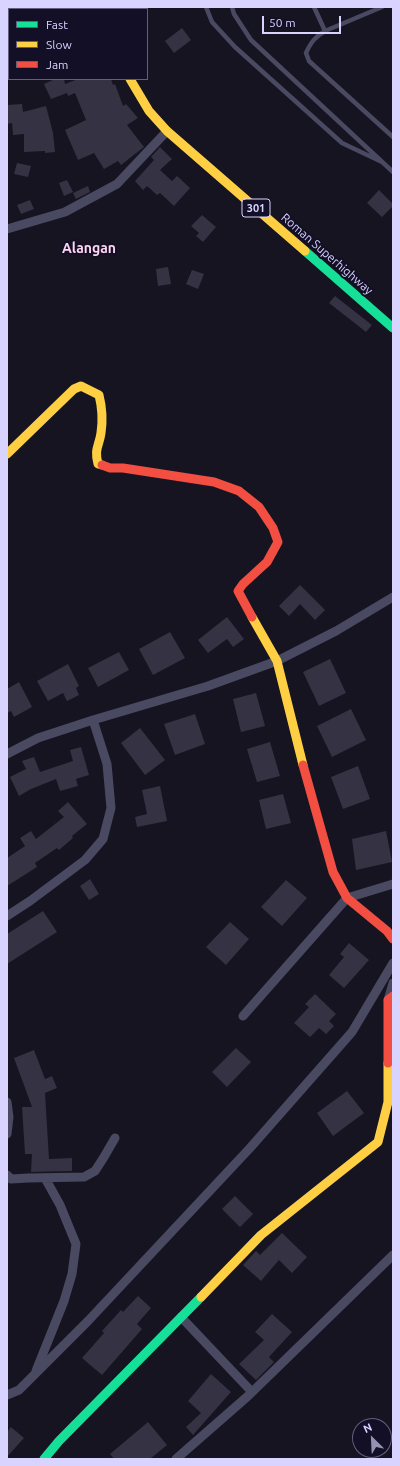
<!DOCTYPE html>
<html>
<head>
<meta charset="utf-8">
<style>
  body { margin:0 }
  #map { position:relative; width:400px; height:1466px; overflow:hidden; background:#161421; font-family:Ubuntu,sans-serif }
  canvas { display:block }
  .frame { position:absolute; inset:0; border:8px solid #d9d4ff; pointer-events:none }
  .legend { position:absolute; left:8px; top:8px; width:140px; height:72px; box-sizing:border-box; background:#130f26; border:1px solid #625e7d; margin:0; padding:5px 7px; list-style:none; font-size:12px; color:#d9d4ff }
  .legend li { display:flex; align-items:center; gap:8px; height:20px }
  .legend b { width:20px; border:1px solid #625e7d }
  .north { position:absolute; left:352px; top:1418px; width:40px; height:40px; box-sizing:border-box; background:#130f26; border:1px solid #625e7d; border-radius:50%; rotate:336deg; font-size:11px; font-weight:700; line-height:16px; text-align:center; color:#d9d4ff }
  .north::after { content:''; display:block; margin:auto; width:14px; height:18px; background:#9591b1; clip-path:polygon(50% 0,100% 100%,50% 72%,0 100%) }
  .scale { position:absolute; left:262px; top:16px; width:79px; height:18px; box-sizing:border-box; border:2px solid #d9d4ff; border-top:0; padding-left:5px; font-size:12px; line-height:14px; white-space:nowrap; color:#d9d4ff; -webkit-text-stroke:3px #130f26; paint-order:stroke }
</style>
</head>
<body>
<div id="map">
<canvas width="400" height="1466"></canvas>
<div class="frame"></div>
<ul class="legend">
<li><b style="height:5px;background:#16e098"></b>Fast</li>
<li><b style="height:5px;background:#ffcf43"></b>Slow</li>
<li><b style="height:5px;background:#f24e42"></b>Jam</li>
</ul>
<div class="north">N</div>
<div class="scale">50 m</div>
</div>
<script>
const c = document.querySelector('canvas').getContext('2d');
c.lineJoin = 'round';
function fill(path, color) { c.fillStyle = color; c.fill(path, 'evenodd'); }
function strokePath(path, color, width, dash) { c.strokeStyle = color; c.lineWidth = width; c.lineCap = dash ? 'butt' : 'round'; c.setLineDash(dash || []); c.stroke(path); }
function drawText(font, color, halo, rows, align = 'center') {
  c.font = font + ' Ubuntu,sans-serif'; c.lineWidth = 4; c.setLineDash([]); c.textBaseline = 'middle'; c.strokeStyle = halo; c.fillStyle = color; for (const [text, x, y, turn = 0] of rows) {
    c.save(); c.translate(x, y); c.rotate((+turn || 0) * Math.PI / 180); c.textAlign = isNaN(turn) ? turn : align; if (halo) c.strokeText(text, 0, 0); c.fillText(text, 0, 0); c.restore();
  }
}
const building = new Path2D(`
  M182,28L191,40L174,53L165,41Z
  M55,79H64L65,84L78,79H111L113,85L115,84L123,106L126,104L138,118L127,125L144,147L121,165L118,161L104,169L94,153L78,160L65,130L86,120L75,93L68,96L67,93L51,99L44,84Z
  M22,104L23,112L46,106L53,133L55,152L45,153V151L24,152V134L13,135L12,123L7,124V105Z
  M160,147L172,159L160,170L172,181L177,176L190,188L174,206L160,193L157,195L147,186L143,190L135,181L154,160L151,157Z
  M17,163L31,166L28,177L14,174Z
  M67,180L73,192L64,196L59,183Z
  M88,186L90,192L76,199L73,193Z
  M379,190L393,204V206L382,217L367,203Z
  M30,200L34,209L21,214L17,205Z
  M202,215L216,227L203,242L196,236L199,233L191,226Z
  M168,267L171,284L158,286L156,269Z
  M192,270L204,274L198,289L186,284Z
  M335,296L372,325L366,332L329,303Z
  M300,585L325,610L315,620L300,604L289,616L279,606Z
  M227,617L244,639L233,647L227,639L208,653L198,640Z
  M170,632L185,658L153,675L139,649Z
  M119,652L129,670L98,687L88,668Z
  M330,659L346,693L319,706L303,672Z
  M68,664L79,686L76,688L79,695L67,701L63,693L48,701L37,681Z
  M19,682L32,707L14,717L11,711L7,713V689Z
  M256,693L265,726L241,732L233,699Z
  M351,709L366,740L332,757L317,726Z
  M195,714L205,744L175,755L164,724Z
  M140,728L165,760L145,775L121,743Z
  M270,742L280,776L257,782L247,749Z
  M81,747L89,775L76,779L78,786L60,791L56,779L31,789L19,796L10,777L26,769L22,761L34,757L40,772L73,761L70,750Z
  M358,766L370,799L343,809L331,777Z
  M160,786L167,821L137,827L135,817L147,814L142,790Z
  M283,794L291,823L266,829L259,800Z
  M68,802L87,824L72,836L73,838L59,850L57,848L35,863L37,867L7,886V858L25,846L20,838L31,831L36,839L64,817L58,811Z
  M386,831L392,862L356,870L352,839Z
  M90,879L99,894L89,900L80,886Z
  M286,880L307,898L282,926L261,907Z
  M43,911L57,932L7,964V934Z
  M230,922L249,939L226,965L206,947Z
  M349,943L369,960L344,988L329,975L344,957L340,954Z
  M315,994L336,1014L329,1021L334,1026L326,1034L319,1028L310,1037L294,1023L309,1007L305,1004Z
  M236,1048L251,1062L227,1087L212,1072Z
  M34,1050L45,1079L52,1076L57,1088L45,1093L49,1159L72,1158V1171L31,1172L32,1154H25L22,1107H32L14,1058Z
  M347,1091L364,1113L333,1136L317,1113Z
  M235,1196L253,1214L240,1227L222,1209Z
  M282,1233L307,1257L292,1273L279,1260L261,1281L243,1265L256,1251L260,1255Z
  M138,1296L151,1308L137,1324L142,1329L102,1375L82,1358L104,1333L102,1331L121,1310L123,1312Z
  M272,1314L292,1332L269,1357L274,1362L256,1380L239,1364L264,1340L255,1332Z
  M211,1374L231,1392L193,1435L186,1427L201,1413L188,1401Z
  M148,1422L167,1445L150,1459H114L110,1454Z
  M11,1427L24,1438L7,1457V1432Z`);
const lane = new Path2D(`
  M206,7L212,22L235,47L342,143L382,162
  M232,7L234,14L251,40L393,172
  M314,7L325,31L382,7
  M325,31C315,37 311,42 306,53L309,61L393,137`);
const street = new Path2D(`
  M7,229L65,212L117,184L167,131
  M7,754L38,738L93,720L208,686L277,661L336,631L393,597
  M7,916L30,901L85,860L103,839L111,808L107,764L93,720
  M388,1000L393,983
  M243,1016L347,898L393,884
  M7,1102L9,1117L7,1134
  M7,1175L11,1179L28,1178L84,1177L95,1171L104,1157L115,1138
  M181,1317L252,1392
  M36,1371L64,1301L72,1274L76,1244L60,1205L45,1178
  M7,1395L19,1390L88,1321L250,1148L352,1032L393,963
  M176,1459L248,1396L393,1255`);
const fast = new Path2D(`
  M305,251L393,328
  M44,1459L59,1441L201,1297`);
const slow = new Path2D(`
  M130,79L149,111L167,131L305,251
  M7,454L74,389L81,386L99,395C102,407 103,420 101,433C99,447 94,448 98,464L102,465
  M252,617L277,661L303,765
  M201,1297L261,1235L378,1142L388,1102V1063`);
const jam = new Path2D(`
  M110,7V9
  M102,465L110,468H123L214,482L239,491L259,507L273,528L278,542L267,562L243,584L238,591L252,617
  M303,765L333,872L347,898L387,931L393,939
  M388,1063V1000L393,996`);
const shields = [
  [256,208,28]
];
const shieldNames = [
  ["301",256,208]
];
const streetNames = [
  ["Roman Superhighway",327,254,41]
];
const quarterNames = [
  ["Alangan",89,248]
];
fill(building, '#343243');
strokePath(lane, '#4a4962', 4.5);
strokePath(street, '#4a4962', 9);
strokePath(fast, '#16e098', 9);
strokePath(slow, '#ffcf43', 9);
strokePath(jam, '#f24e42', 9);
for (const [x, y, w] of shields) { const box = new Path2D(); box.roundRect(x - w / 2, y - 9, w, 18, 3); c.fillStyle = '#130f26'; c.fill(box); strokePath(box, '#d9d4ff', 1); }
drawText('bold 11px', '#d9d4ff', null, shieldNames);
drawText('12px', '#d9d4ff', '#130f26', streetNames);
drawText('bold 14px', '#ffd6f0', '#130f26', quarterNames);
</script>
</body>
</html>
